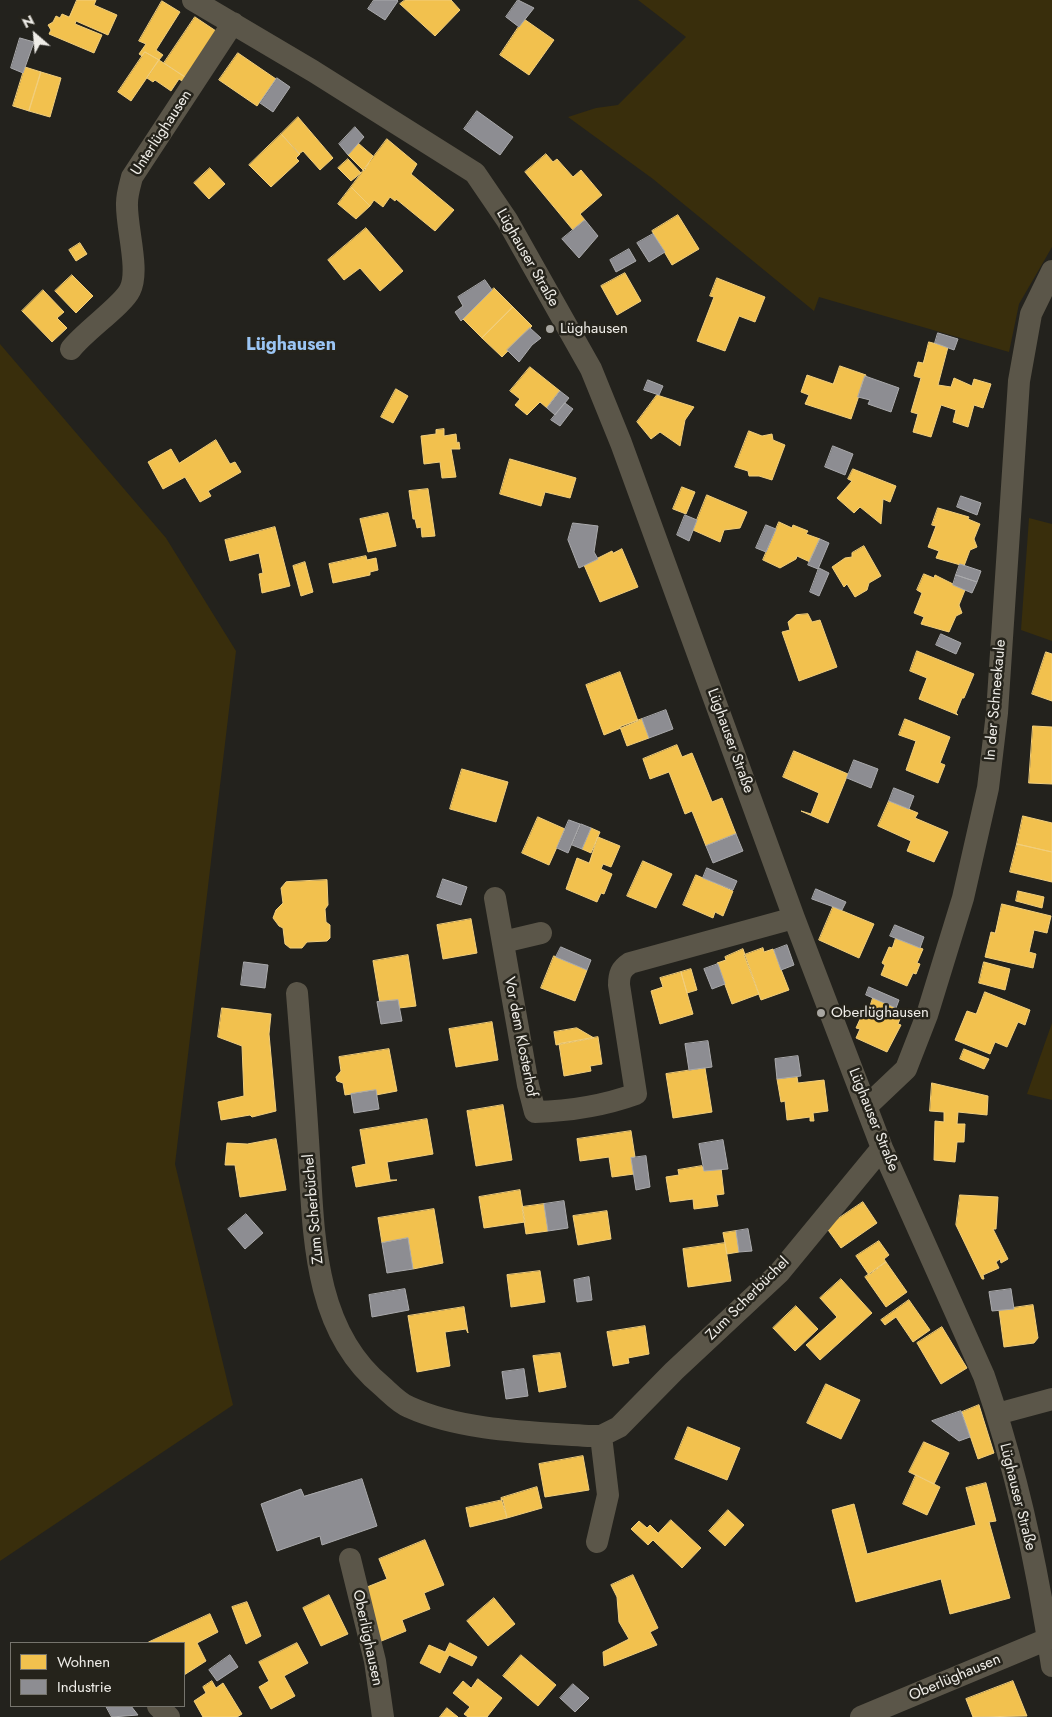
<!DOCTYPE html>
<html>
<head>
<meta charset="utf-8">
<style>
  body { margin:0 }
  #map { position:relative; width:1052px; height:1717px; overflow:hidden; background:#23221d; font-family:Jost,sans-serif }
  canvas { display:block }
  .legend { position:absolute; left:10px; top:1642px; width:175px; height:65px; box-sizing:border-box; background:#25231b; border:1px solid #76746d; margin:0; padding:6px 9px; list-style:none; font-size:15px; color:#efede8 }
  .legend li { display:flex; align-items:center; gap:10px; height:25px }
  .legend b { width:25px; border:1px solid #76746d }
  .north { position:absolute; left:10px; top:10px; width:50px; height:50px; -webkit-text-stroke:4px #25231b; paint-order:stroke; rotate:333deg; font-size:14px; font-weight:700; line-height:20px; text-align:center; color:#efede8 }
  .north::after { content:''; display:block; margin:auto; width:18px; height:22px; background:#efede8; clip-path:polygon(50% 0,100% 100%,50% 72%,0 100%) }
</style>
</head>
<body>
<div id="map">
<canvas width="1052" height="1717"></canvas>
<ul class="legend">
<li><b style="height:14px;background:#f2c14e"></b>Wohnen</li>
<li><b style="height:14px;background:#8d8d92"></b>Industrie</li>
</ul>
<div class="north">N</div>
</div>
<script>
const c = document.querySelector('canvas').getContext('2d');
c.lineJoin = 'round';
function fill(path, color) { c.fillStyle = color; c.fill(path, 'evenodd'); }
function strokePath(path, color, width, dash) { c.strokeStyle = color; c.lineWidth = width; c.lineCap = dash ? 'butt' : 'round'; c.setLineDash(dash || []); c.stroke(path); }
function drawText(font, color, halo, rows, align = 'center') {
  c.font = font + ' Jost,sans-serif'; c.lineWidth = 5; c.setLineDash([]); c.textBaseline = 'middle'; c.strokeStyle = halo; c.fillStyle = color; for (const [text, x, y, turn = 0] of rows) {
    c.save(); c.translate(x, y); c.rotate((+turn || 0) * Math.PI / 180); c.textAlign = isNaN(turn) ? turn : align; if (halo) c.strokeText(text, 0, 0); c.fillText(text, 0, 0); c.restore();
  }
}
const green = new Path2D(`
  M638,0H1052V247L1019,304L1009,352L819,297L814,311L653,179L568,117L596,108L618,105L686,37Z
  M0,344L166,538L236,651L175,1164L233,1405L0,1561Z
  M1029,518L1052,524V641L1021,630Z
  M1052,1023V1100L1027,1094Z`);
const homes = new Path2D(`
  M77,0H96L94,5L117,15L108,35L76,21L75,24L102,35L94,53L49,34L51,30L48,25L53,22L56,16L60,18L62,14L69,17Z
  M405,0H451L460,10L435,36L400,4Z
  M162,1L180,12L156,50L163,55L159,60L145,52L142,56L139,54L146,44L139,41Z
  M195,17L216,31L185,77L164,63Z
  M524,19L554,40L529,75L500,55Z
  M145,52L159,60L131,101L118,92Z
  M238,53L276,79L257,106L219,80Z
  M159,60L185,77L182,81L179,79L171,91L155,80L153,82L147,78Z
  M25,67L41,72L29,111L13,106Z
  M41,72L61,78L50,117L29,111Z
  M298,117L333,158L320,170L303,151L299,154L281,134Z
  M281,134L300,154L296,158L299,161L271,187L249,165Z
  M387,139L417,164L411,174L454,210L435,231L396,199L395,201L390,197L383,207L374,200L370,206L351,187Z
  M358,143L373,156L364,171L348,155Z
  M546,154L553,162L557,159L573,177L581,170L602,195L580,214L585,220L573,230L525,172Z
  M348,159L361,173L351,181L338,168Z
  M210,168L225,184L209,199L194,183Z
  M351,187L370,206L356,219L338,204Z
  M678,215L699,249L672,265L652,231Z
  M366,228L403,271L380,291L360,268L344,280L328,260Z
  M80,243L87,254L76,261L69,250Z
  M625,273L641,301L617,315L601,286Z
  M72,275L93,296L76,313L55,291Z
  M717,278L765,297L755,322L739,316L725,351L697,341L714,297L710,296Z
  M494,288L513,307L482,338L463,319Z
  M43,290L64,312L57,318L67,328L52,342L22,311Z
  M513,307L532,326L502,357L482,338Z
  M929,342L948,347L938,385L951,387L954,378L972,386L974,379L991,384L983,408L974,405L968,427L953,422L956,410L941,405L931,437L913,432L918,414L911,412L921,378L914,376L918,362L923,363Z
  M840,366L866,375L851,419L805,404L809,395L801,392L807,375L833,384Z
  M530,367L560,391L547,408L540,402L527,415L515,405L520,399L510,391Z
  M396,389L408,396L393,423L381,417Z
  M657,395L694,407L685,420L680,446L660,432L651,439L637,422Z
  M444,429V436L456,434L457,443L459,442L460,449H451L456,477L442,478L440,462L424,464L421,436L436,434V430Z
  M749,431L762,436L772,434L773,440L785,445L772,480L759,476H749L748,471L735,467Z
  M216,440L230,464L235,462L241,472L208,491L211,496L200,502L185,477L163,489L148,462L171,449L179,463Z
  M510,459L576,478L570,498L545,492L541,506L500,494Z
  M853,469L896,486L890,502L883,499L881,524L860,507L854,513L837,498L852,481L848,479Z
  M682,487L695,492L686,514L673,509Z
  M428,489L435,536L422,537L421,527L417,528L415,519H413L409,491Z
  M707,495L747,512L740,528L724,530L720,542L693,530Z
  M938,508L969,517L968,519L980,524L974,539L977,547L970,550L964,566L936,558L939,551L928,547L936,526L932,525Z
  M388,513L396,546L368,552L360,519Z
  M779,522L792,528L793,525L808,531L806,534L820,539L810,562L797,556L796,559L780,568L763,560Z
  M275,527L290,586L262,593L259,574L263,573L259,553L230,561L225,540Z
  M864,546L881,576L869,583L867,590L855,597L847,584L844,587L832,567L845,558L852,557V553Z
  M622,549L638,587L600,602L584,565L612,551L613,553Z
  M366,556L367,560L376,558L378,570L370,572V575L333,583L329,564Z
  M305,562L313,592L301,596L293,566Z
  M924,574L934,578L935,575L965,590L959,605L962,613L956,616L949,632L921,624L924,617L914,613L922,593L917,590Z
  M808,614L812,622L820,620L837,667L799,681L782,632L790,630L788,622L796,615Z
  M917,651L974,674L964,698H962L956,713L958,715L919,699L927,678L910,671Z
  M1046,652L1052,654V701L1032,694Z
  M620,672L638,721L604,735L586,685Z
  M642,719L649,738L627,746L620,727Z
  M905,719L950,737L940,763L945,765L938,783L906,770L916,741L899,735Z
  M1033,726L1052,727V784L1029,783Z
  M677,745L682,757L692,753L712,802L722,798L736,834L706,846L692,811L685,814L669,772L650,779L643,759Z
  M794,751L848,774L828,823L801,811L811,814L819,793L783,777Z
  M462,769L508,782L496,822L450,809Z
  M889,801L918,813L915,818L948,832L934,862L907,851L911,841L878,826Z
  M1023,816L1052,823V852L1017,844Z
  M538,817L565,829L549,865L522,853Z
  M591,828L600,832L591,853L582,849Z
  M598,837L620,846L611,867L603,864L601,869L612,874L604,894L601,893L597,902L566,889L577,858L589,863Z
  M1017,844L1052,852V882L1010,872Z
  M643,861L672,874L656,908L627,896Z
  M696,875L733,891L723,916L715,912L713,918L683,905Z
  M327,880L328,905L325,909L326,922L330,925V938L327,941L307,942L302,948H290L285,944L283,928L279,926L273,918L276,910L283,903L281,888L286,882Z
  M1018,891L1044,897L1042,908L1016,901Z
  M1002,904L1051,916L1047,933L1034,930L1029,952L1036,954L1033,968L985,957L991,932L995,933Z
  M833,907L874,924L859,958L819,940Z
  M471,919L477,953L443,959L437,925Z
  M896,938L923,949L917,963L920,964L916,974L913,973L907,986L881,975L885,965L882,963L889,947L892,948Z
  M763,948L764,952L773,949L789,990L761,1000L744,955Z
  M743,949L759,994L732,1004L717,963L726,960L725,957Z
  M408,955L416,1006L399,1008L398,1000L380,1003L373,961Z
  M554,956L587,970L575,1001L541,988Z
  M984,962L1010,969L1005,990L979,983Z
  M691,969L697,990L687,993L681,972Z
  M681,972L693,1014L660,1024L651,991L663,987L660,978Z
  M985,992L1030,1010L1025,1025L1018,1022L1007,1047L995,1042L990,1054L955,1040L967,1011L976,1014Z
  M873,998L903,1011L898,1024L901,1025L887,1052L856,1038L860,1029L856,1028L866,1006L869,1008Z
  M222,1008L271,1014L269,1034L276,1111L252,1117L250,1115L221,1120L218,1102L244,1096L242,1046L218,1037Z
  M492,1022L498,1060L456,1067L449,1029Z
  M577,1028L594,1038L556,1045L554,1032Z
  M598,1037L602,1064L590,1066L591,1071L564,1076L559,1044Z
  M389,1049L397,1091L376,1095V1090L345,1095L343,1083L337,1081L336,1077L341,1071L339,1057Z
  M964,1049L989,1059L984,1069L960,1059Z
  M705,1068L712,1112L673,1118L666,1074Z
  M797,1077L798,1083L824,1080L828,1111L813,1113L814,1121H810V1117L787,1120L785,1101L781,1102L777,1079Z
  M932,1083L988,1096L987,1115L958,1112L957,1124H965L964,1142H957L955,1162L934,1160L935,1121L944,1122V1112L930,1111Z
  M503,1105L512,1160L476,1166L467,1111Z
  M427,1119L433,1154L387,1162L390,1180H397L356,1187L352,1167L366,1164L360,1130Z
  M631,1131L635,1157L631,1158L634,1174L612,1177L609,1157L580,1161L577,1139Z
  M276,1139L286,1190L240,1197L235,1165H225L227,1143L247,1144Z
  M702,1166L704,1171L721,1168L724,1194L716,1195L718,1206L694,1209L693,1199L670,1202L666,1177L679,1175L678,1170Z
  M520,1190L525,1222L484,1228L479,1197Z
  M960,1195L998,1197L996,1229H993L1008,1259L1001,1263L1000,1259L996,1262L999,1268L983,1275L984,1279H982L956,1225Z
  M863,1202L877,1223L841,1248L826,1227Z
  M544,1204L548,1231L526,1234L522,1207Z
  M434,1209L443,1263L413,1269L408,1238L382,1243L378,1218Z
  M607,1211L611,1239L578,1245L573,1216Z
  M736,1231L739,1252L727,1254L723,1233Z
  M879,1241L889,1255L884,1259L886,1262L869,1275L856,1256Z
  M725,1243L731,1281L688,1287L683,1249Z
  M886,1262L907,1292L886,1307L865,1277Z
  M540,1271L545,1302L511,1307L507,1275Z
  M841,1279L872,1313L820,1360L806,1345L837,1317L820,1298Z
  M909,1300L930,1330L913,1342L896,1317L885,1325L881,1320Z
  M1033,1305L1038,1338L1034,1343L1004,1347L999,1310Z
  M796,1306L818,1329L795,1351L773,1328Z
  M464,1307L468,1333L466,1329L445,1332L450,1366L417,1372L408,1316Z
  M645,1326L649,1354L628,1358L629,1363L613,1366L607,1332Z
  M942,1327L967,1368L941,1384L917,1343Z
  M560,1353L566,1387L539,1392L533,1356Z
  M826,1384L860,1400L841,1439L807,1423Z
  M979,1405L994,1453L978,1459L962,1412Z
  M688,1427L740,1448L727,1480L675,1459Z
  M924,1442L949,1453L934,1484L909,1472Z
  M583,1456L589,1490L545,1497L539,1464Z
  M916,1475L940,1487L927,1515L903,1504Z
  M986,1483L996,1521L989,1522L1010,1598L950,1614L941,1579L856,1602L832,1510L854,1504L867,1554L976,1525L966,1488Z
  M537,1487L542,1508L507,1518L501,1498Z
  M503,1500L507,1518L470,1527L466,1508Z
  M728,1510L744,1525L725,1546L709,1531Z
  M671,1520L701,1548L682,1568L653,1540L648,1545L631,1529L639,1521L647,1528L650,1525L658,1533Z
  M425,1540L444,1585L424,1593L430,1609L402,1620L406,1631L379,1642L362,1589L387,1579L379,1559Z
  M633,1575L658,1628L650,1632L657,1645L604,1666L603,1652L629,1639L619,1622L617,1597L611,1585Z
  M329,1595L348,1634L321,1646L303,1608Z
  M494,1598L515,1624L488,1646L467,1621Z
  M247,1602L261,1636L246,1644L232,1607Z
  M210,1614L218,1632L197,1643L206,1661L184,1675V1643L149,1642Z
  M297,1643L308,1663L284,1676L295,1696L271,1709L259,1687L269,1681L259,1662Z
  M450,1643L477,1657L472,1666L449,1655L440,1673L420,1663L429,1645L445,1652Z
  M521,1655L556,1685L538,1706L503,1676Z
  M478,1679L502,1698L487,1717H468L464,1714L470,1707L453,1693L463,1681L471,1688Z
  M212,1681L216,1688L223,1683L242,1714L237,1717H203L194,1701L206,1693L203,1687Z
  M1013,1681L1027,1716L973,1717L966,1699Z
  M447,1708L458,1717H440Z`);
const industry = new Path2D(`
  M374,0H397L398,1L385,20L368,9Z
  M518,0L534,8L519,27L506,17Z
  M20,38L34,42L23,73L11,68Z
  M277,78L290,87L273,112L260,103Z
  M477,111L513,137L500,155L464,129Z
  M355,127L364,137L348,155L339,144Z
  M585,220L598,236L579,258L562,239Z
  M653,234L665,252L649,262L637,243Z
  M629,249L636,261L616,272L610,260Z
  M485,280L492,290L461,321L455,312L463,306L458,297Z
  M530,328L541,338L532,345L519,362L507,350Z
  M938,333L958,339L954,350L935,343Z
  M865,376L899,388L891,412L868,404L870,400L858,397Z
  M648,380L663,386L659,395L644,390Z
  M560,391L569,398L555,415L547,408Z
  M565,403L573,409L560,426L551,420Z
  M833,446L853,454L845,475L825,467Z
  M961,496L981,503L977,515L957,507Z
  M685,515L697,520L689,541L677,535Z
  M573,523L598,526L594,552L598,559L579,568L568,540Z
  M766,525L776,529L766,552L756,548Z
  M820,539L829,543L818,569L808,565Z
  M960,564L981,571L977,582L956,575Z
  M819,568L829,573L819,596L810,592Z
  M956,575L977,582L972,593L953,585Z
  M941,634L961,643L956,654L936,645Z
  M666,710L673,729L649,738L642,719Z
  M854,760L878,769L871,788L847,778Z
  M894,788L914,796L909,809L889,801Z
  M569,820L580,824L568,853L557,848Z
  M581,824L591,828L582,849L572,845Z
  M736,834L743,851L713,863L706,846Z
  M707,868L737,881L733,890L703,878Z
  M443,879L467,887L461,905L437,897Z
  M816,889L846,902L842,910L812,899Z
  M895,925L924,937L920,948L890,936Z
  M787,945L794,965L781,970L774,950Z
  M561,947L591,960L587,970L556,957Z
  M244,962L268,965L265,988L241,985Z
  M718,964L725,984L712,989L704,969Z
  M869,987L899,1000L896,1008L866,995Z
  M398,1000L402,1021L381,1024L377,1002Z
  M708,1041L712,1067L689,1070L685,1044Z
  M798,1056L801,1076L777,1079L775,1059Z
  M376,1090L379,1109L354,1113L351,1094Z
  M723,1140L728,1169L704,1171L699,1144Z
  M646,1156L650,1187L636,1190L631,1158Z
  M564,1201L568,1228L548,1231L544,1204Z
  M246,1214L263,1233L245,1249L228,1229Z
  M748,1229L752,1251L739,1252L736,1231Z
  M408,1238L413,1269L387,1273L382,1243Z
  M589,1277L592,1300L577,1302L574,1280Z
  M405,1289L409,1310L372,1317L369,1295Z
  M1011,1289L1014,1309L992,1311L989,1292Z
  M524,1369L528,1396L506,1399L502,1372Z
  M961,1411L970,1437L959,1441L932,1421Z
  M362,1479L377,1526L322,1545L320,1536L277,1551L261,1504L301,1489L304,1496Z
  M230,1655L238,1667L217,1681L209,1670Z
  M573,1684L589,1698L575,1712L560,1698Z
  M106,1706H131L138,1715L112,1717Z`);
const minor = new Path2D(`
  M193,0L313,71L475,173L507,220L591,369L621,443L794,918L882,1148L984,1376C1016,1468 1038,1569 1052,1666
  M71,349C85,331 123,305 130,290C140,270 126,227 127,203C127,194 130,185 132,177L233,23
  M495,898L528,1085L535,1112C570,1111 603,1106 636,1094L619,985C619,974 621,969 630,963L794,918
  M503,942L541,933
  M297,993C301,1042 305,1091 308,1140C314,1226 310,1327 382,1386C390,1393 399,1403 409,1407C462,1431 530,1432 588,1436H601L619,1427L674,1371L779,1273L882,1148
  M867,1106L906,1069L927,1015L963,898L988,788L997,713L1019,381L1031,314L1052,271
  M997,1414L1052,1399
  M597,1542L608,1495L601,1436
  M350,1559L375,1661L383,1717
  M158,1706L169,1717
  M861,1717L1048,1639`);
const markers = [
  [550,329,5,"#a8a6a1"],
  [821,1013,5,"#a8a6a1"]
];
const streetNames = [
  ["Unterlüghausen",162,133,-57],
  ["Lüghauser Straße",527,258,60],
  ["In der Schneekaule",996,700,-85],
  ["Lüghauser Straße",730,741,70],
  ["Vor dem Klosterhof",520,1037,79],
  ["Lüghauser Straße",873,1120,68],
  ["Zum Scherbüchel",314,1209,-95],
  ["Zum Scherbüchel",748,1299,-45],
  ["Lüghauser Straße",1017,1497,76],
  ["Oberlüghausen",367,1638,78],
  ["Oberlüghausen",955,1678,-23]
];
const poiNames = [
  ["Lüghausen",560,329],
  ["Oberlüghausen",831,1013]
];
const quarterNames = [
  ["Lüghausen",291,346]
];
fill(green, '#392e0c');
fill(homes, '#f2c14e');
strokePath(homes, '#f1ce7c', 1);
fill(industry, '#8d8d92');
strokePath(industry, '#aaaaac', 1);
strokePath(minor, '#5b5649', 22);
for (const [x, y, r, color] of markers) { const dot = new Path2D(); dot.arc(x, y, r, 0, 2 * Math.PI); c.fillStyle = color; c.fill(dot); strokePath(dot, '#25231b', 2); }
drawText('15px', '#efede8', '#25231b', streetNames);
drawText('15px', '#efede8', '#25231b', poiNames, 'left');
drawText('bold 18px', '#9bc5f4', '#25231b', quarterNames);
</script>
</body>
</html>
